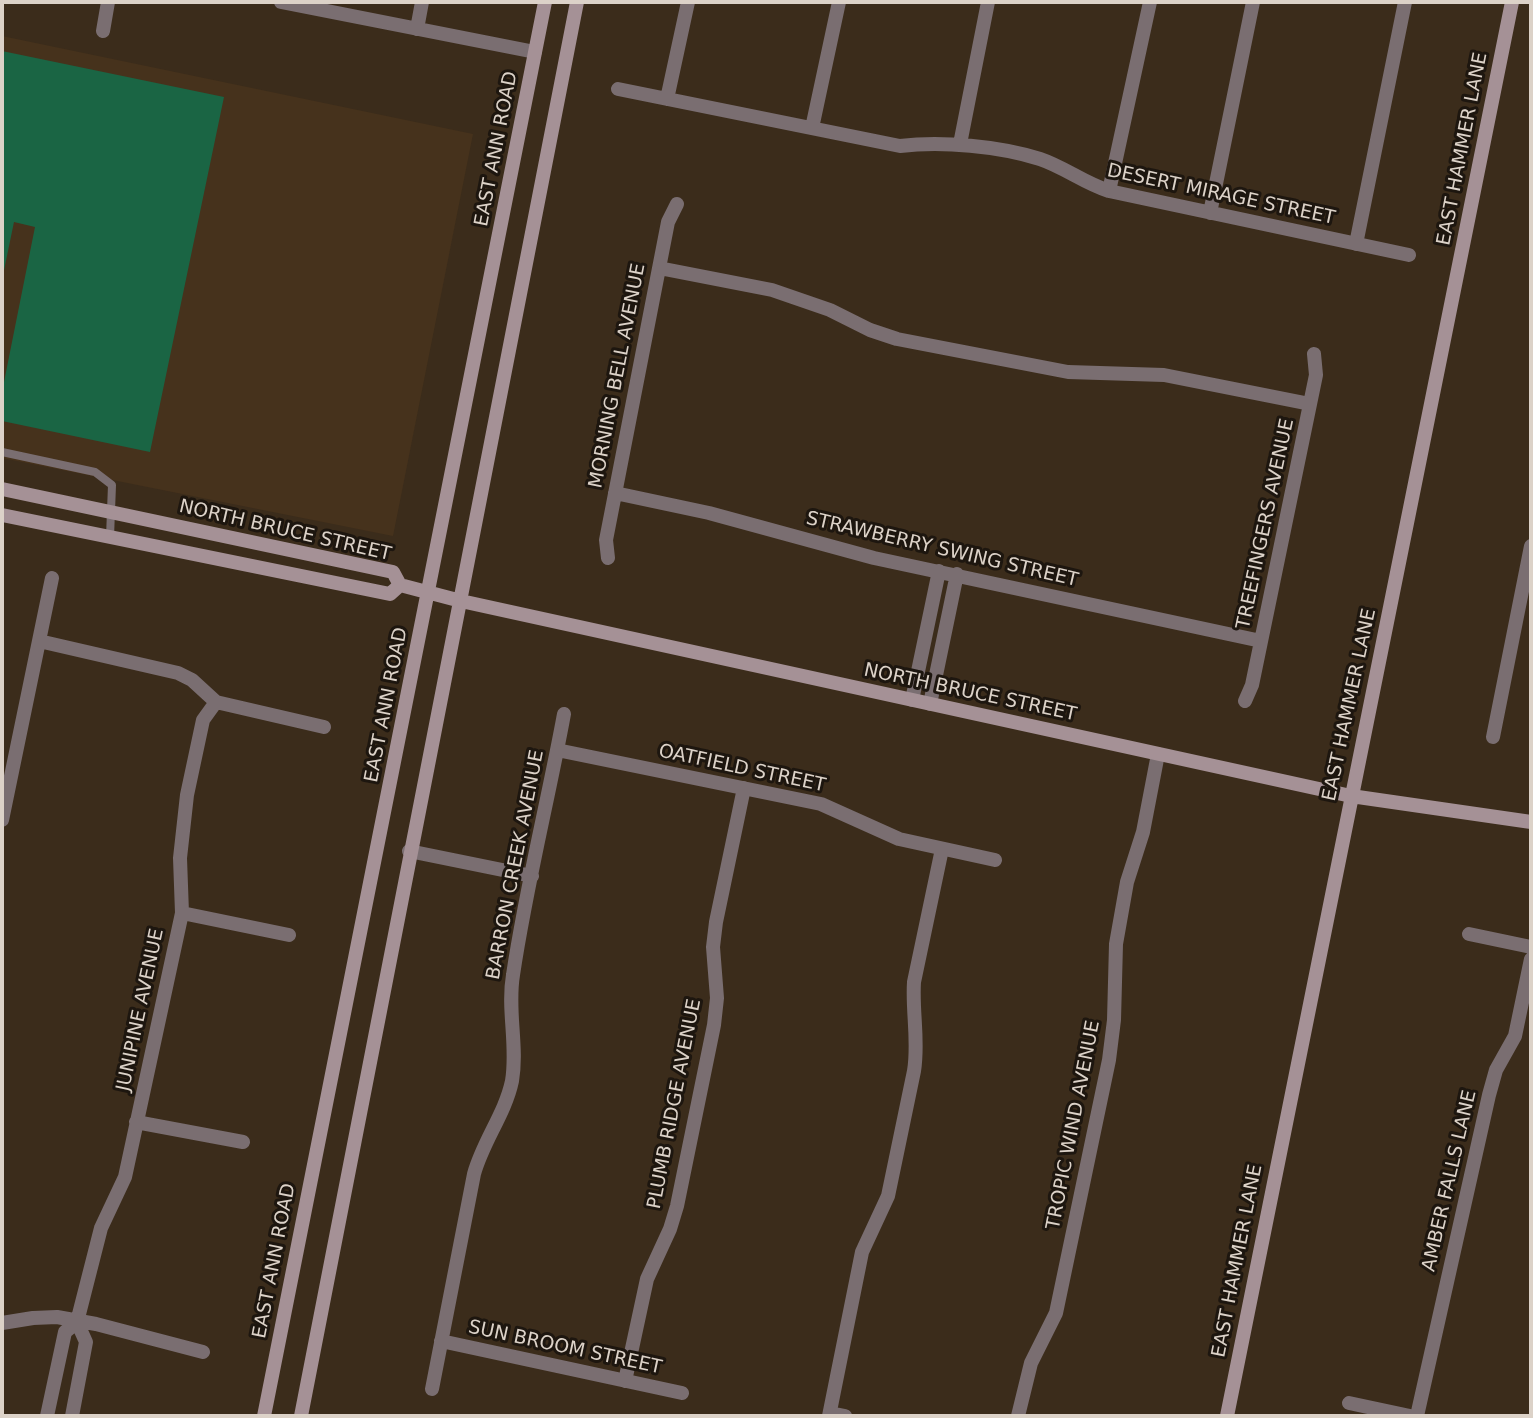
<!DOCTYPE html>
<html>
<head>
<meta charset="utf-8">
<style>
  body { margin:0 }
  #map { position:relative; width:1533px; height:1418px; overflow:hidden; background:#3b2c1b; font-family:"DejaVu Sans",sans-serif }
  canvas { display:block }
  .frame { position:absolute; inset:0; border:4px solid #dcd2c8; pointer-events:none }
</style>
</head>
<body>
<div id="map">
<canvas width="1533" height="1418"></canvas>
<div class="frame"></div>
</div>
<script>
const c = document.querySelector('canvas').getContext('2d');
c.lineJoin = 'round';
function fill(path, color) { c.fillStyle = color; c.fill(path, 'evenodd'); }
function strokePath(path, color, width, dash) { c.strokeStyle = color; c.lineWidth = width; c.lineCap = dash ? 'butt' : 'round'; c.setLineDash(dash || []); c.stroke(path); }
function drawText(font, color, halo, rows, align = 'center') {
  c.font = font + ' "DejaVu Sans",sans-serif'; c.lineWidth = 6; c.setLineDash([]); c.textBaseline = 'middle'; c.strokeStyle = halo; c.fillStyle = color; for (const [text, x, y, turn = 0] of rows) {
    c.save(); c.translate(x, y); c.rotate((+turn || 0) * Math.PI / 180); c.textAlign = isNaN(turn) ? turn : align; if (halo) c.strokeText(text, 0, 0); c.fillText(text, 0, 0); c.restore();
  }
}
const built = new Path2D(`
  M2,36L473,134L393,536L2,458Z`);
const green = new Path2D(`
  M2,51L224,97L150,452L2,421V392L35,227L14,222L2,280Z`);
const lane = new Path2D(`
  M2,452L95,472L112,485L110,537`);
const street = new Path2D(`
  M281,2L535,52
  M417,29L422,2
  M103,31L108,2
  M618,89L900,146C942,141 999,146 1040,159C1064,167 1084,183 1109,191L1409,255
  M667,99L688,2
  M812,128L839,2
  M960,144L988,2
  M1109,191L1150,2
  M1210,213L1253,2
  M1356,244L1405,2
  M659,268L772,290L830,310L870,330L897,339L1068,372L1164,375L1310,404
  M615,493L709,513L874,558L1261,641
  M608,558L606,540L668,222L677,204
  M39,641L178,673L192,680L216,702L324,727
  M912,700L939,571
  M1245,701L1252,685L1316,375L1314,354
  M930,704L957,574
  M1493,737L1531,546
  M557,750L821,804L899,839L995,860
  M2,820L52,578
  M409,851L532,876
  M182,913L289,935
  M1469,934L1531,947
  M136,1122L243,1142
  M2,1323L33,1318L57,1317L96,1324L203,1352
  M441,1341L682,1393
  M625,1381L647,1279L670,1229L677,1206L714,1025L717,998L713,947L716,922L744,788
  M432,1389L474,1174C483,1141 505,1114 512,1081C518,1046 507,1010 513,975C526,887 548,801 564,714
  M1349,1403L1410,1416
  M830,1413L845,1416
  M47,1416L65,1332L77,1322L101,1228L125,1177L182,913L180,858L187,795L203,720L216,702
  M72,1416L86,1342L77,1322
  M829,1416L862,1252L888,1196L914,1071C919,1041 912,1012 914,982L942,849
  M1018,1416L1031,1363L1056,1313L1109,1060L1114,1020L1116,944L1127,882L1143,832L1158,754
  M1417,1416L1489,1095L1496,1070L1515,1036L1531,959`);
const secondary = new Path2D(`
  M2,489L393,572L400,585L390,594L2,515
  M404,586L461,601L1351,796L1531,822
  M264,1416L545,2
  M301,1416C391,944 485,473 577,2
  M1227,1416L1512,2`);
const streetNames = [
  ["EAST ANN ROAD",497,149,-79],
  ["EAST HAMMER LANE",1463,149,-79],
  ["DESERT MIRAGE STREET",1221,195,12],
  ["MORNING BELL AVENUE",618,376,-79],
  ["TREEFINGERS AVENUE",1266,524,-78],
  ["NORTH BRUCE STREET",285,531,13],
  ["STRAWBERRY SWING STREET",942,550,13],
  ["NORTH BRUCE STREET",970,693,12],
  ["EAST ANN ROAD",387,705,-79],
  ["EAST HAMMER LANE",1350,705,-78],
  ["OATFIELD STREET",742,769,12],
  ["BARRON CREEK AVENUE",516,865,-79],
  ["JUNIPINE AVENUE",141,1010,-78],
  ["PLUMB RIDGE AVENUE",675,1104,-79],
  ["TROPIC WIND AVENUE",1074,1125,-79],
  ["AMBER FALLS LANE",1450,1181,-77],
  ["EAST ANN ROAD",275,1261,-79],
  ["EAST HAMMER LANE",1238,1261,-79],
  ["SUN BROOM STREET",565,1348,12]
];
fill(built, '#46321c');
fill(green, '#1a6544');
strokePath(lane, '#7a6e71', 8);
strokePath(street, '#7a6e71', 14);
strokePath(secondary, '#a59196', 14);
drawText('19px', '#dcd2c8', '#1d160f', streetNames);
</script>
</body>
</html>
